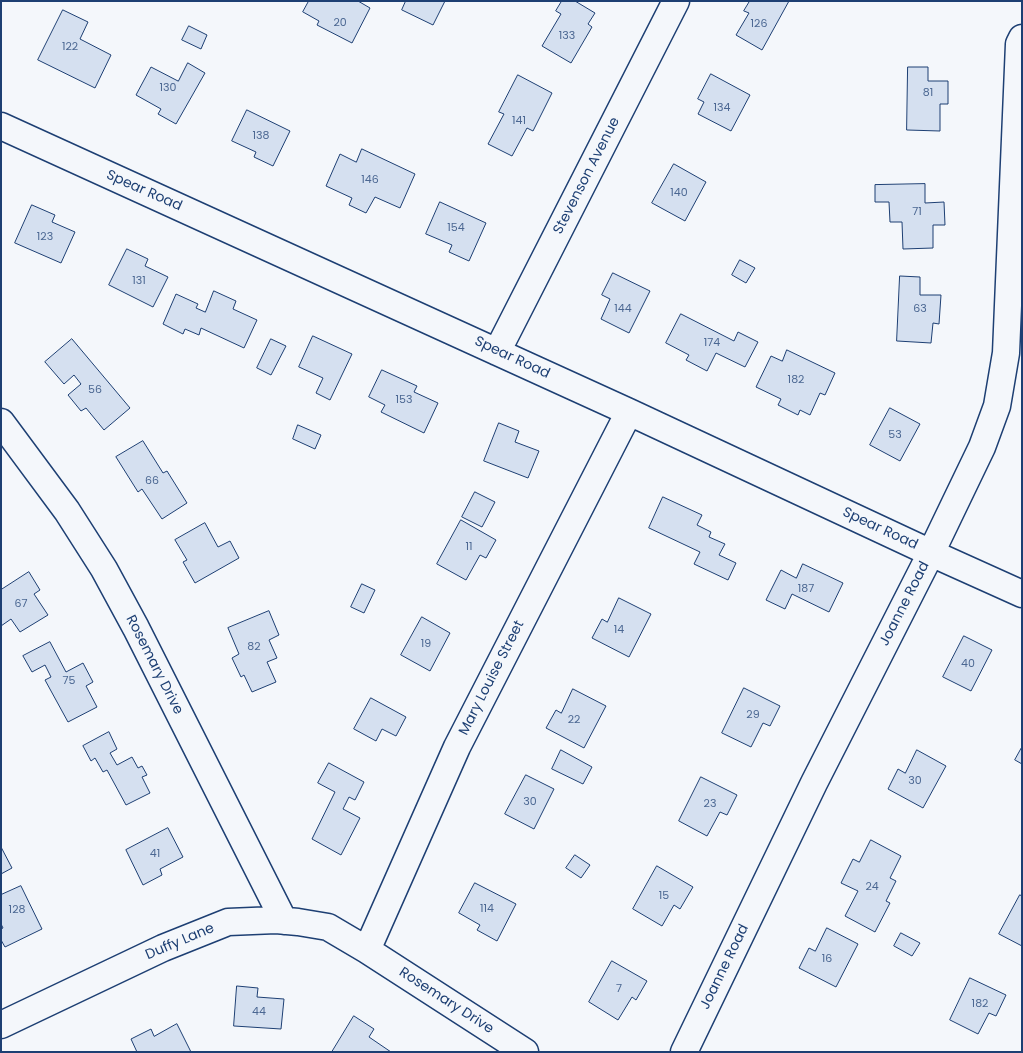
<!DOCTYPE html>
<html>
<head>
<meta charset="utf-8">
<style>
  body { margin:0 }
  #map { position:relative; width:1023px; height:1053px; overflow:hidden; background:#f4f7fb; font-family:Poppins,sans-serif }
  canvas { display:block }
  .frame { position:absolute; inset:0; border:2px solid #1d3f73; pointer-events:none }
</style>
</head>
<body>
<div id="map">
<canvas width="1023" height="1053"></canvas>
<div class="frame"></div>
</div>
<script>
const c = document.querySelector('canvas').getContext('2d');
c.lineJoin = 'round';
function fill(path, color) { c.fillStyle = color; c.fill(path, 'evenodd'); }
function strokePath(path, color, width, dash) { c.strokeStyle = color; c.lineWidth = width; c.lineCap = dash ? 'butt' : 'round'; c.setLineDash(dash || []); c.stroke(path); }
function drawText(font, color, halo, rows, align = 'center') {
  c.font = font + ' Poppins,sans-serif'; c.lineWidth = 4; c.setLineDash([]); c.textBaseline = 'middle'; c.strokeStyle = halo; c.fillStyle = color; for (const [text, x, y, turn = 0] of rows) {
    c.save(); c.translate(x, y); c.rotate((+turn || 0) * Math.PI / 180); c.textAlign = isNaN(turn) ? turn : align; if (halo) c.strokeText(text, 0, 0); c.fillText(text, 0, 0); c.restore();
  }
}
const building = new Path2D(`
  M309,1H358L370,8L352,43L317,25L319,21L303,12Z
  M406,1H445L433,25L402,10Z
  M562,1H575L595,13L588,24L592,27L571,63L542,46L561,14L556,11Z
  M750,1H789L762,50L736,35L749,13L744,11Z
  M63,10L88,22L80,39L111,55L95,88L38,60Z
  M189,26L207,35L201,49L182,40Z
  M188,63L205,73L176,124L158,114L161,109L136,95L151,67L178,81Z
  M908,67H928V81H948V104H940V131L907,130Z
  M711,74L750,95L731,131L698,114L704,102L698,99Z
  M518,75L552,93L533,131L527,128L512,156L488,144L504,114L499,112Z
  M247,110L290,131L273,166L254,157L256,152L232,141Z
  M362,149L415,174L400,208L375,197L366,213L349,205L352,198L326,186L340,154L356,162Z
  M674,164L706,182L685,221L652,203Z
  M925,184V203L944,202L945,225H933V248L903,249L902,222H890L889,202H875V185Z
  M440,202L486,223L469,261L449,252L452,245L426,234Z
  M32,205L55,215L52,222L75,232L61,263L15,243Z
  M127,249L148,259L145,266L168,277L153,307L109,285Z
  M740,260L755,268L746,283L732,275Z
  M613,273L650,291L629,333L601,319L610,299L602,295Z
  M900,276L920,277V295H941L939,324L933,323L931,343L897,341Z
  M214,291L236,301L233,309L257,320L244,348L201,328L199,335L185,329L183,334L163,324L176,294L198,304L196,308L205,312Z
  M681,314L734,341L738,332L758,342L745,367L716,353L707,371L686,360L689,355L666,343Z
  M313,336L352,354L330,400L316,393L323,378L299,367Z
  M72,339L130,408L104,430L86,408L81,411L68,395L81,384L74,375L64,384L45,362Z
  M271,339L286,346L271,375L257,368Z
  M787,350L835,373L825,395L820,393L810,415L800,410L798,415L778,405L781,399L756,387L771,356L782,361Z
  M382,370L417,386L414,392L438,403L424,433L381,412L385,405L369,397Z
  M890,408L920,424L900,461L870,445Z
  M499,423L519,431L515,442L539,451L528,478L484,461Z
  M298,425L321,435L315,449L293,439Z
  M143,441L163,473L167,471L187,503L162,519L142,489L138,492L116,457Z
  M475,492L495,502L482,527L462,517Z
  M663,497L702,515L697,525L711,532L709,537L725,544L719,555L736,563L728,580L694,564L700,552L649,528Z
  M461,520L496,540L486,558L480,555L466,580L437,564Z
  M205,523L218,547L230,541L239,558L195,583L183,562L187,560L175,540Z
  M803,564L843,583L829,612L792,594L785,609L766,600L781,570L796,578Z
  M29,572L40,590L34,594L48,615L20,632L11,619L1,626V590Z
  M362,584L375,590L364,613L351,607Z
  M619,598L651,614L629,657L592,638L602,619L607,622Z
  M269,611L279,635L269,640L277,658L267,662L276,682L252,692L244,675L241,677L232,658L239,654L228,628Z
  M422,617L450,633L430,671L401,655Z
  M964,636L992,650L971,691L943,677Z
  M50,642L66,672L83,663L93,682L86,686L97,707L68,722L45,680L51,677L45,665L32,672L23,656Z
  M744,688L780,706L770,726L763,723L751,747L722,733Z
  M573,689L606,706L584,748L546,728L556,710L561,713Z
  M371,698L406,717L396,736L382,729L376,741L354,729Z
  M109,732L117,749L110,753L117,765L132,757L138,768L142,766L147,775L142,777L150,793L126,805L107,770L103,772L95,758L91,761L83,746Z
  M1022,747V764L1015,760Z
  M561,750L592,767L583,784L552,769Z
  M917,750L946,766L923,808L888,789L898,769L905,773Z
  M329,763L364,782L355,800L349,797L343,809L360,818L341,855L312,839L335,792L318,783Z
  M526,775L554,789L534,829L505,814Z
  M701,777L737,795L727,815L720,812L707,836L679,821Z
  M168,828L183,857L160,869L162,875L143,885L126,850Z
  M871,840L901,856L890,878L896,881L886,901L890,903L875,932L845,916L858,891L841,883L853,859L859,862Z
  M1,847L12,868L1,874Z
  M575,855L590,865L581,878L566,868Z
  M657,866L693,887L680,909L674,905L662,926L633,909Z
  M475,883L516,904L497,941L477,930L480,925L459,913Z
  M21,886L42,929L5,947L1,940V929L3,928L1,924V895Z
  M1020,895L1022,896V946L999,934Z
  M827,928L858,944L836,987L799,968L809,948L815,951Z
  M901,933L920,943L912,956L894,946Z
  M612,961L647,981L636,1000L632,997L618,1020L589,1002Z
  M970,978L1006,995L996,1016L989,1013L978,1034L950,1020Z
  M237,986L258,988L257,997L284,999L281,1029L234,1026Z
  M354,1016L374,1029L369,1037L391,1052H332Z
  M177,1024L191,1052H137L131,1039L151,1029L154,1036Z`);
const street = new Path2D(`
  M1,126L629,412L931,553L1022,594
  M497,352L676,1
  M1,422L67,511L104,569L136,628L284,921
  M367,950L457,747L629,412
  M1,1025L163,948L228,922L276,920L298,922L328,927L367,950L525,1052
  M684,1052L814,783L931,553L982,447L997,406L1006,353L1019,44L1022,38`);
const numberNames = [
  ["20",340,23],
  ["126",759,24],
  ["133",567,36],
  ["122",70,47],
  ["130",168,88],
  ["81",928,93],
  ["134",722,108],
  ["141",519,121],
  ["138",261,136],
  ["146",370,180],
  ["140",679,193],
  ["71",917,212],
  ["154",456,228],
  ["123",45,237],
  ["131",139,281],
  ["144",623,309],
  ["63",920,309],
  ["174",712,343],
  ["182",796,380],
  ["56",95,390],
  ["153",404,400],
  ["53",895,435],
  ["66",152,481],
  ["11",469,547],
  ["187",806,589],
  ["67",21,604],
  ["14",619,630],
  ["19",426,644],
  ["82",254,647],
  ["40",968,664],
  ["75",69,681],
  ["29",753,715],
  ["22",574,720],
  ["30",915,781],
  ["30",530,802],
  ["23",710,804],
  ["41",155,854],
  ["24",872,887],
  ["15",664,896],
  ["114",487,909],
  ["128",17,910],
  ["16",827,959],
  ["7",619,989],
  ["182",980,1004],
  ["44",259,1012]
];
const streetNames = [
  ["Stevenson Avenue",587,176,-63],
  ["Spear Road",144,191,24],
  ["Spear Road",512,358,25],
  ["Spear Road",880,529,25],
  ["Joanne Road",905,604,-63],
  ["Rosemary Drive",154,665,63],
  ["Mary Louise Street",492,678,-63],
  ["Duffy Lane",180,942,-23],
  ["Joanne Road",725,967,-64],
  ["Rosemary Drive",446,1001,33]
];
fill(building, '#d5e0f0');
strokePath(building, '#1d3f73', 1);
strokePath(street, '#1d3f73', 29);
strokePath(street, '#f4f7fb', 26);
drawText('11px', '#4b6792', null, numberNames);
drawText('14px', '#1d3f73', '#f4f7fb', streetNames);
</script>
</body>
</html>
